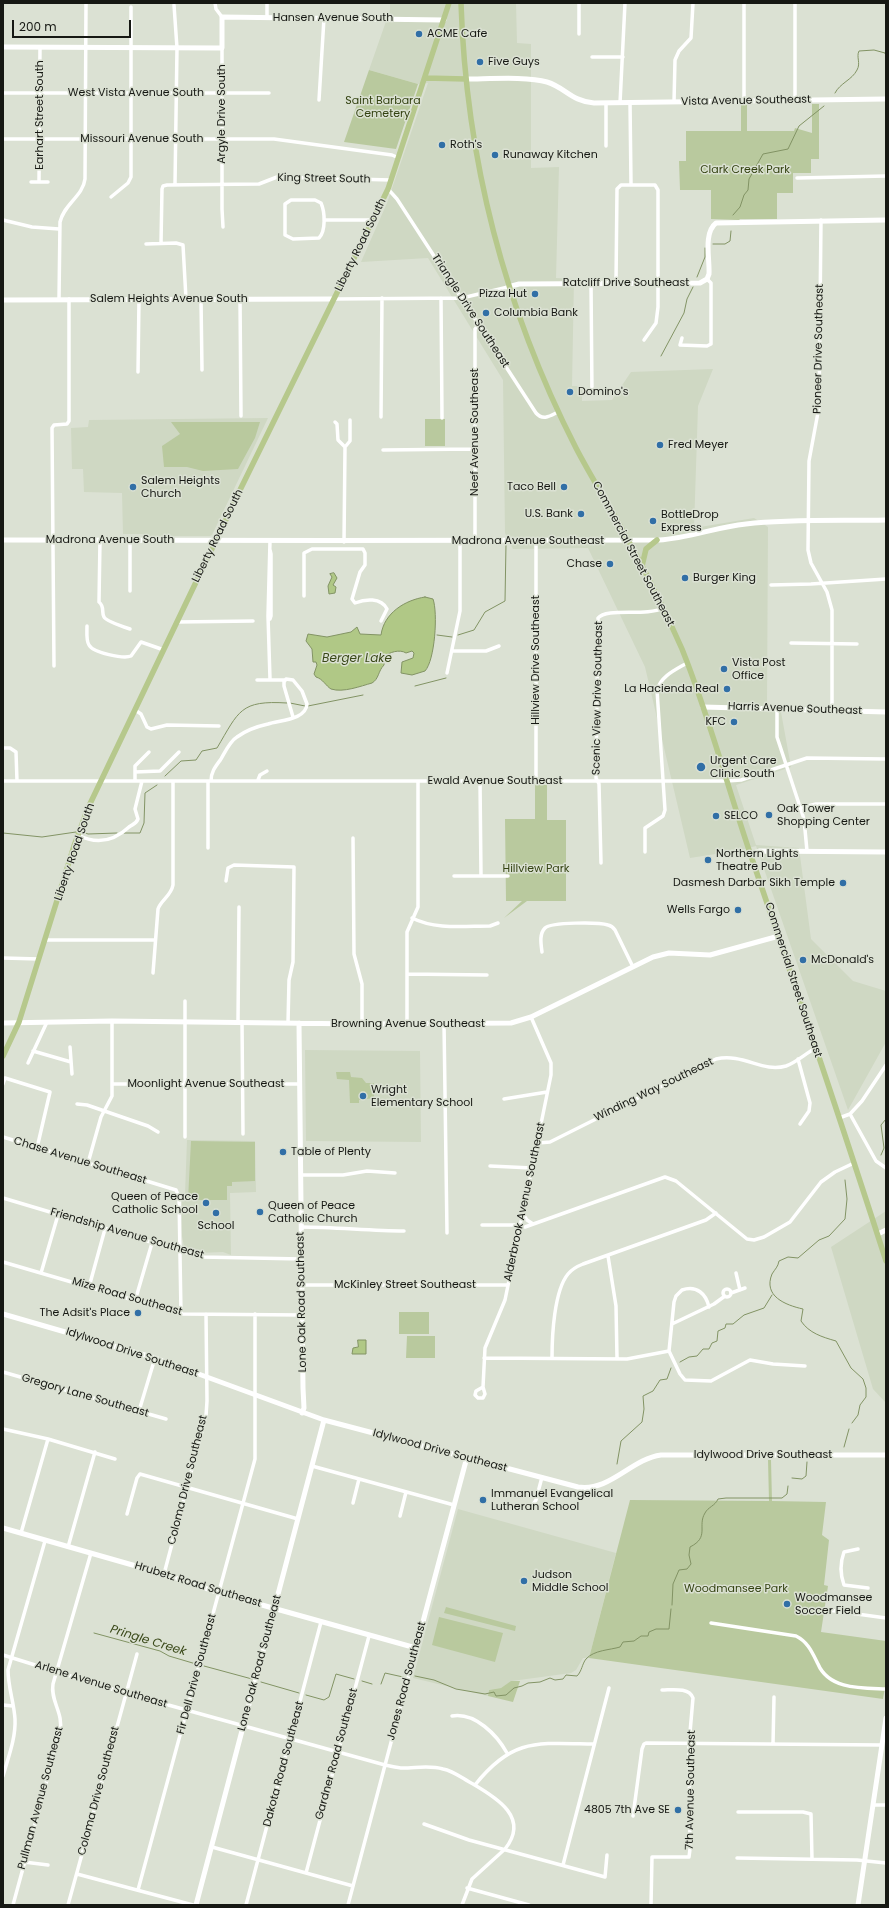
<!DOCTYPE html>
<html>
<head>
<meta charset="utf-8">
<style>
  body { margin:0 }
  #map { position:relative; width:889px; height:1908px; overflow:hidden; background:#dbe1d3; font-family:Poppins,sans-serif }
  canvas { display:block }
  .frame { position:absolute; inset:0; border:4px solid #161813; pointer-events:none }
  .scale { position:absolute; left:12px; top:20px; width:119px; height:18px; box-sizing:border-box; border:2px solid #161813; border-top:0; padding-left:5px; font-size:12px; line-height:14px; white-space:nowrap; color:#161813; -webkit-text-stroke:3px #dbe1d3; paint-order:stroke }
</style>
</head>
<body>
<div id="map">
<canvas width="889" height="1908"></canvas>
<div class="frame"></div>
<div class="scale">200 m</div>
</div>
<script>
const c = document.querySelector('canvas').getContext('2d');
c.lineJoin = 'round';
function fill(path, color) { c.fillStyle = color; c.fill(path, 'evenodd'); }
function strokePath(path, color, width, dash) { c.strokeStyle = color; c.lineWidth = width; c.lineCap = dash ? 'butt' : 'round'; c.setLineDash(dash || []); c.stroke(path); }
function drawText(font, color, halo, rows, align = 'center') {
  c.font = font + ' Poppins,sans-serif'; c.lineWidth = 3; c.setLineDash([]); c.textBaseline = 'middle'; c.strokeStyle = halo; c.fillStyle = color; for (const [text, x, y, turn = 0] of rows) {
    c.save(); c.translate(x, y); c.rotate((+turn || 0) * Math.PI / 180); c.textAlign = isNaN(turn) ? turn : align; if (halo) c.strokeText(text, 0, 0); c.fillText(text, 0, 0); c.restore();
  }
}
const built = new Path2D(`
  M390,3H516L517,43L531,44V168L559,167L556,278L574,279L572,386H582V401L612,400L631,372L713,369L698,406L694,528L754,518L768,527L767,703L781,712L791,767L736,785L756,845L799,848L811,939L853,981L886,991V1042L848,1110L756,846L741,850L690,858L645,667L588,548L513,549L505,533L503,380L428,258L361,262L387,203L428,83L418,84L369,70L390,10Z
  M268,418L212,535L210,536H145V534H123L122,493L84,492L83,469H72L71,428L88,427L89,420Z
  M305,1050L420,1051L421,1142L306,1141Z
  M187,1140L255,1141L256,1192L230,1193L231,1255L223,1252L198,1253L187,1249L184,1247L182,1236V1194H185Z
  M886,1211V1403L873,1389L831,1247Z
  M458,1509L616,1553L589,1658H583L576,1670L571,1673L512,1681L501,1688L489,1690L488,1696L413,1678Z`);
const green = new Path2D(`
  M369,70L418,84L396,149L344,142Z
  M812,104H819V159H811V173H793V193H777V219H740L739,220L711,219V190H680L679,161H686V131H741V105H747V131H794L795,128L812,133Z
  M425,419H445V446H425Z
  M171,422H260L255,438L238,469L203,471L187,467H164L162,446L180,434Z
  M535,785H547V820H566V901H527L504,918L522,901H506L505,819H535Z
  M336,1072H350L351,1077L362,1078L366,1083H374V1098L359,1100V1103H350L349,1080L337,1079Z
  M191,1141L255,1142V1181L232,1182V1186H227V1200H188Z
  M399,1312H429V1334H399Z
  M407,1336H435V1358H406Z
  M768,1460H771L772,1501L826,1502L822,1535L829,1540L824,1585L828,1586L821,1632L886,1641V1681L883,1699L589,1658L630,1500L769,1501Z
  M446,1607L516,1626L515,1631L444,1613Z
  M439,1617L503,1633L495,1662L432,1645Z
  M511,1681H520L513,1702L488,1696L489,1690L501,1688Z`);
const water = new Path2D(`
  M334,573L337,578L333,585L336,587L335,593L329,594L328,586L332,577L330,574Z
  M425,597L433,599C438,613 435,660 425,671L412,675L401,673L402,662L413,658L414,653L412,651L406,653C400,649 389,652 384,657V665C378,671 379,679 372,683C361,686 343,693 331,689C326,686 323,679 316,677L314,674L317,665L316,662H313L312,649L306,641L308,634L327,637L351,632L357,627L360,634L381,635C384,613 405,600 425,597Z
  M358,1340H366V1354H352L353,1348L358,1347Z`);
const stream = new Path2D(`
  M835,93C840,83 852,80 857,70C861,63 856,57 859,51L874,50L885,53L886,56
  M733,215L740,207L744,195L748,190L749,179L763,154L788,149L799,126L824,106
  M713,244H725L730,241L731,231
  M697,277L705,257V248
  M661,356L684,313L687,299L693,287
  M437,635L452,637
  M458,635L474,630L485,612L505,601L506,544
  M415,686L446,678
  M290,703L305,706
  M308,706L363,695
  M165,776L181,761L196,760L202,751L217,748C239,711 240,700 287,703
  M81,831L88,834L117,833
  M3,833L42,837L76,832
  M124,833H140L144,823L145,793L157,785
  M881,1155L884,1148L881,1125L886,1119
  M845,1180L847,1199L845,1219L829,1236L819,1240L798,1258L788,1257L779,1261C778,1267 775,1269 772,1274C763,1296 785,1305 803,1309L801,1321C809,1333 822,1337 836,1341L851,1368L863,1379L866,1388V1397L860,1405L858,1415L852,1423
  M680,1362L689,1357L697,1356L703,1349H709L712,1343L717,1341L718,1331L725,1328L726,1324H733L744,1315L764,1308L772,1295
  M844,1447L849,1429
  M617,1464L621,1441L642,1422L644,1409L643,1396L653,1391L660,1380L667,1379L671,1368
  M792,1478L802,1479L806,1476L807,1462
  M672,1605L673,1584L679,1570L687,1569L691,1564L689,1555L690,1547C710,1537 697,1526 705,1513C708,1507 715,1506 718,1499L726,1498H782L787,1494L788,1486
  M94,1633L160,1651L169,1656L196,1664
  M204,1666L252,1679
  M415,1676L434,1680L456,1689L485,1694L494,1692L496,1696L506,1695L514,1688L522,1686L528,1683L540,1682L550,1678L555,1680L563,1679L566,1675L577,1676C582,1671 582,1664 586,1659C594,1650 610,1650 620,1647L623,1642L634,1641L641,1636H648L649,1632L656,1629H669L671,1609
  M362,1681L372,1684
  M261,1682L299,1693
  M381,1684L385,1673L403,1677
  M306,1695L324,1700L329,1697L336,1674L354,1679`);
const street = new Path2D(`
  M215,3L216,9L222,17
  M174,5L177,48L175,184
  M267,18V3
  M579,34V3
  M40,47L39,182H48
  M222,48V209L223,227
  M592,57H623
  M3,93H269
  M319,100L324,18
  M795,100V3
  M744,101V3
  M630,102L631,184
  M674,102L675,60L679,51L691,38L693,3
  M606,103V146
  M620,103L625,3
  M3,139H274L392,155L399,158
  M797,178L886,176
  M31,182H39
  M388,189L397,199L536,413C543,421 550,416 558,412
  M111,197L128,183L131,177V7
  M291,200H315L321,203C325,212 326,231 319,238L293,239L285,235V204Z
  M3,220L32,227L59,229
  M324,220H373
  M821,220L819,407L809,461L808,550L811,563L827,592L832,610V710
  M161,243L162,189L163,186L167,185L259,184L277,177L391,180
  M146,244L176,243L183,245L186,299
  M591,283L592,394
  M616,283L617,189L621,185H655L658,190V307L656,323L644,340
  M441,298L442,418
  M59,299L60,222C64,204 83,196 85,179L86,3
  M201,299L202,370
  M240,299L241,416
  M335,299L462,298L508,287
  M682,338L680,345L707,346L711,344V283L707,279
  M138,372L139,299
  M381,417L382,298
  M335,422L337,424L338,440L345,447
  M383,450L474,449
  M100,540L99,602C105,607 101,611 104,617C106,621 124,627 130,629
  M130,540V591
  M270,541L268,616L270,679
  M475,541V329L479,324
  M344,542L345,447L350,441V420
  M771,585L811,584L886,579
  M304,596V553L312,549H363L365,553V565L360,572L352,599L355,603C365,599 381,597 387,609L381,621
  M270,619L271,616V554L270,550
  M177,622L253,621
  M87,626C87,631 86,641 89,645C93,653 124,659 131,656L141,642L164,650
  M791,643L857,644
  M452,651H486L499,646
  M54,666L52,428L54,425L67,424L69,421V299
  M447,673L460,611V541
  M257,680H284
  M777,709V737L804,819L807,851
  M135,710L141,714L147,727L151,729L167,725L219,726
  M3,748H10L16,752L17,781
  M135,772L160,771L179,752
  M258,780L260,775L267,771
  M3,781H727L741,780L807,758L886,759
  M135,781V766L149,752
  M208,781V848
  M211,781C211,772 215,767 221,759C225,752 230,741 237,737C245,731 259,726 268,724C280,720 306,720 307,704L302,691L293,680L286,679L284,682V686L293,717
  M480,781L481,876
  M536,781V540
  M800,808L816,804H886
  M78,835C97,845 114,841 129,827C133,824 136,824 138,819L135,809L142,781
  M353,838L354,954L362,984V1024
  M645,852V828L663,816L665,810L657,690C661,676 675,670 687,663
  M601,863L599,784L596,778L598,618C607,607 646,617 663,608
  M454,876H508
  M226,881L228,868L234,865L294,867L293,962L289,980L288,1023
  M412,918C436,930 464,926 490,926L498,923
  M46,940H154
  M542,952C541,944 539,934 545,928C551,922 599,922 608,925C612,926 613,927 615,930L633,967
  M3,958L39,959
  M153,973L158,909C161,900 171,896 173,885V781
  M407,974L487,975
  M185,1001V1137
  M238,1022L239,907
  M242,1022L243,1134
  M444,1023L447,1233
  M407,1024V932L418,907V781
  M70,1047L72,1074
  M33,1051L71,1062
  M798,1059L810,1103L809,1111L800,1124
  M28,1063L47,1022
  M3,1084L5,1078L50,1092L37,1148
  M113,1084H300
  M504,1099L547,1092
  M77,1104L87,1105L148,1126L158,1132
  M850,1114L876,1161L886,1168
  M839,1118L850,1114L862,1101L886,1065
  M3,1137L176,1190L179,1197L181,1314
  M538,1143L550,1142L716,1059C744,1053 762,1073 786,1066C797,1062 806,1053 816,1048
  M88,1163L101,1117L112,1096V1021
  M490,1166L532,1168
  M301,1175H343L367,1171L395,1173
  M3,1198L201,1257L302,1259
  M523,1214L527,1220L533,1224
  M482,1225H516L525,1227L665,1177L676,1181L747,1239L754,1240L764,1237L790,1222L821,1182L835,1172L854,1163
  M301,1227C336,1227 370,1231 404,1231
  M608,1256L616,1306L617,1358
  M3,1262L181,1314L302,1315
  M41,1273L58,1215
  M736,1273L740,1290
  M302,1285H507
  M89,1287L105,1229
  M723 1293a4 4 0 1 1 8 0a4 4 0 1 1-8 0Z
  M731,1293L745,1288
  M135,1301L152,1243
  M709,1307C706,1294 697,1285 682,1290L676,1296L674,1302L669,1351L680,1374L685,1380L711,1381L750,1360L773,1364L805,1366
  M672,1324L714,1304L725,1296
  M484,1358L627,1359L669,1351
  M552,1358C552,1336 554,1291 568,1274C572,1269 578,1266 583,1264L706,1220L716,1213
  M3,1372L166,1419
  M483,1387L476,1391L475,1395L478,1398H483L485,1394L483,1387L485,1348L505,1300L551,1075V1063L531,1017
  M139,1411L155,1358
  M3,1429L48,1439L115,1459
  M312,1466L454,1505
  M353,1503L359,1479
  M531,1507L536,1500L542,1477
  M127,1514L137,1478L140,1474L298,1519
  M400,1516L406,1492
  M21,1533L48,1439
  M68,1547L95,1452
  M858,1549L844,1552C840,1563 840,1574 844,1585L868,1588
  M164,1574L206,1416L207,1401L206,1314
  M828,1610L886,1618
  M711,1623L796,1636C808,1642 812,1652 818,1664C829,1690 863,1688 886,1689
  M3,1655L125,1693L385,1765C391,1766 397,1768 403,1768C416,1768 430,1765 443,1769C454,1771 463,1779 473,1784C497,1798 530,1818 505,1849L472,1879L462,1905
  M3,1705L13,1706
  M452,1716C475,1712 497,1735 507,1753
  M773,1744L774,1697
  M3,1776C8,1758 16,1738 15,1719C14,1702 8,1687 8,1670L45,1541
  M475,1785C512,1738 537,1743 593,1744
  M873,1805H886
  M738,1812H803L811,1814L812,1859
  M633,1816L642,1749L644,1744L646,1743L882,1745
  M424,1824L469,1840L605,1877L607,1855
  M212,1847L353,1886
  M737,1858L857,1860L886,1863
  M24,1862L48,1865
  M563,1865L609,1688
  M306,1873L369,1636
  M77,1874L193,1905
  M467,1888L529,1905
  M138,1890L255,1459V1314
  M13,1905L60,1732C64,1713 50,1701 53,1684L91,1553
  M68,1905L137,1654
  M246,1905L321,1622
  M348,1905L416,1648
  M651,1905L652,1857H689L690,1849L689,1744L693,1698C689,1687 672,1690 662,1690`);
const secondary = new Path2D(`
  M3,47L222,48V17L444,20
  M466,79C487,79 528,76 547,82C566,88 571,101 594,103L886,99
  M508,287L519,284L700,283L707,279L709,274C710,260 703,233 716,223L886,220
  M3,300L335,299
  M3,540C222,540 440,541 659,540C689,538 716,527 746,524C792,519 839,521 886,520
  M703,707L886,712
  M750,854L760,851L886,852
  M3,1023L112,1021L362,1024L511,1023L531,1017L653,957L669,953L710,955L779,936
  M299,1023L303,1388L304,1408L302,1413
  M878,1234L886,1230
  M3,1314L155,1358L324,1420L578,1487C610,1492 631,1459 661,1455H886
  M3,1528L164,1574L219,1593L416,1648L467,1457
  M196,1905L324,1420
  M858,1905L886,1718`);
const primary = new Path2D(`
  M461,3C466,159 505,309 576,448C590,475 607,502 622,529C644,568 664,608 682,649C709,716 727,785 750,853C796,988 842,1124 886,1261
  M425,78L466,79
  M642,566L646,549L657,540
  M3,1056L19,1022L74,846L88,808L241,488L388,189L449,3`);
const markers = [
  [419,34,4,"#316fa6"],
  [480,62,4,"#316fa6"],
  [442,145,4,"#316fa6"],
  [495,155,4,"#316fa6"],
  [535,294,4,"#316fa6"],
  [486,313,4,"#316fa6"],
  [570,392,4,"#316fa6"],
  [660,445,4,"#316fa6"],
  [133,487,4,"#316fa6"],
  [564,487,4,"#316fa6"],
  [581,514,4,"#316fa6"],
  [653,521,4,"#316fa6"],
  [610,564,4,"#316fa6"],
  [685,578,4,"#316fa6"],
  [724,669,4,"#316fa6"],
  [727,689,4,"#316fa6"],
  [734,722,4,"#316fa6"],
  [701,767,5,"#316fa6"],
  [769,815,4,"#316fa6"],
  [716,816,4,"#316fa6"],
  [708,860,4,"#316fa6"],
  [843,883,4,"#316fa6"],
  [738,910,4,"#316fa6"],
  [803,960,4,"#316fa6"],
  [363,1096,4,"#316fa6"],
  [283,1152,4,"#316fa6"],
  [206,1203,4,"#316fa6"],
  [260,1212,4,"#316fa6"],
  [216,1213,4,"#316fa6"],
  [138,1313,4,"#316fa6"],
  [483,1500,4,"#316fa6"],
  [524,1581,4,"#316fa6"],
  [787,1604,4,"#316fa6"],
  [678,1810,4,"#316fa6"]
];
const streetNames = [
  ["Hansen Avenue South",333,18],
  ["West Vista Avenue South",136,93],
  ["Vista Avenue Southeast",746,101,-1],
  ["Argyle Drive South",222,114,-90],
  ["Earhart Street South",40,115,-90],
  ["Missouri Avenue South",142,139],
  ["King Street South",324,179,1],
  ["Liberty Road South",361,245,-64],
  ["Ratcliff Drive Southeast",626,283],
  ["Salem Heights Avenue South",169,299],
  ["Triangle Drive Southeast",470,311,57],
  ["Pioneer Drive Southeast",819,349,-89],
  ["Neef Avenue Southeast",475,432,-90],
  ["Liberty Road South",218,536,-64],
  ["Madrona Avenue South",110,540],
  ["Madrona Avenue Southeast",528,541],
  ["Commercial Street Southeast",633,554,62],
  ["Hillview Drive Southeast",536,660,-90],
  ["Scenic View Drive Southeast",598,698,-89],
  ["Harris Avenue Southeast",795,709,2],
  ["Ewald Avenue Southeast",495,781],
  ["Liberty Road South",75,852,-71],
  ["Commercial Street Southeast",793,980,72],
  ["Browning Avenue Southeast",408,1024],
  ["Moonlight Avenue Southeast",206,1084],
  ["Winding Way Southeast",654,1090,-26],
  ["Chase Avenue Southeast",80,1161,17],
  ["Alderbrook Avenue Southeast",525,1202,-78],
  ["Friendship Avenue Southeast",127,1234,16],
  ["McKinley Street Southeast",405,1285],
  ["Mize Road Southeast",127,1297,16],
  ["Lone Oak Road Southeast",302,1302,-91],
  ["Idylwood Drive Southeast",132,1353,18],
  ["Gregory Lane Southeast",85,1396,16],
  ["Idylwood Drive Southeast",440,1451,15],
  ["Idylwood Drive Southeast",763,1455],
  ["Coloma Drive Southeast",188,1480,-76],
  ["Hrubetz Road Southeast",198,1585,17],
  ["Lone Oak Road Southeast",260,1663,-75],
  ["Fir Dell Drive Southeast",197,1674,-75],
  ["Jones Road Southeast",407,1681,-75],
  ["Arlene Avenue Southeast",101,1685,17],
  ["Gardner Road Southeast",337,1754,-75],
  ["Dakota Road Southeast",284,1764,-75],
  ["7th Avenue Southeast",691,1790,-89],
  ["Coloma Drive Southeast",99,1791,-75],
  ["Pullman Avenue Southeast",41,1798,-75]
];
const poiNames = [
  ["ACME Cafe",427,34],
  ["Five Guys",488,62],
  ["Roth's",450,145],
  ["Runaway Kitchen",503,155],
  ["Pizza Hut",527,294,"right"],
  ["Columbia Bank",494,313],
  ["Domino's",578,392],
  ["Fred Meyer",668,445],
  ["Salem Heights",141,481],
  ["Church",141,494],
  ["Taco Bell",556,487,"right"],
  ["U.S. Bank",573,514,"right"],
  ["BottleDrop",661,515],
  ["Express",661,528],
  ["Chase",602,564,"right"],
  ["Burger King",693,578],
  ["Vista Post",732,663],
  ["Office",732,676],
  ["La Hacienda Real",719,689,"right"],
  ["KFC",726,722,"right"],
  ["Urgent Care",710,761],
  ["Clinic South",710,774],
  ["Oak Tower",777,809],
  ["Shopping Center",777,822],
  ["SELCO",724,816],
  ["Northern Lights",716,854],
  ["Theatre Pub",716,867],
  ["Dasmesh Darbar Sikh Temple",835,883,"right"],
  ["Wells Fargo",730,910,"right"],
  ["McDonald's",811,960],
  ["Wright",371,1090],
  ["Elementary School",371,1103],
  ["Table of Plenty",291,1152],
  ["Queen of Peace",198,1197,"right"],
  ["Catholic School",198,1210,"right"],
  ["Queen of Peace",268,1206],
  ["Catholic Church",268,1219],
  ["School",216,1226,"center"],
  ["The Adsit's Place",130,1313,"right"],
  ["Immanuel Evangelical",491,1494],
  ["Lutheran School",491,1507],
  ["Judson",532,1575],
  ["Middle School",532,1588],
  ["Woodmansee",795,1598],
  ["Soccer Field",795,1611],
  ["4805 7th Ave SE",670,1810,"right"]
];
const parkNames = [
  ["Saint Barbara",383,101],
  ["Cemetery",383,114],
  ["Clark Creek Park",745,170],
  ["Hillview Park",536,869],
  ["Woodmansee Park",736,1589]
];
const waterNames = [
  ["Berger Lake",357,659],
  ["Pringle Creek",148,1641,17]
];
fill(built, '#cfd8c3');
fill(green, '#b9c99e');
fill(water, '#b0c886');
strokePath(water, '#829364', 1);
strokePath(stream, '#829364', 1);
strokePath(street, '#fff', 3.5);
strokePath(secondary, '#fff', 5);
strokePath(primary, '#b6c88c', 5.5);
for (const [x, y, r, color] of markers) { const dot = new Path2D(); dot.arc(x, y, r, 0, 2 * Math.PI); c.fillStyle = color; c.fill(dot); strokePath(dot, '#dbe1d3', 1.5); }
drawText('11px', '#161813', '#dbe1d3', streetNames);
drawText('11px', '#161813', '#dbe1d3', poiNames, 'left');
drawText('11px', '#334211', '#dbe1d3', parkNames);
drawText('italic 12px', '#3a4919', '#dbe1d3', waterNames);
</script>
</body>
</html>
